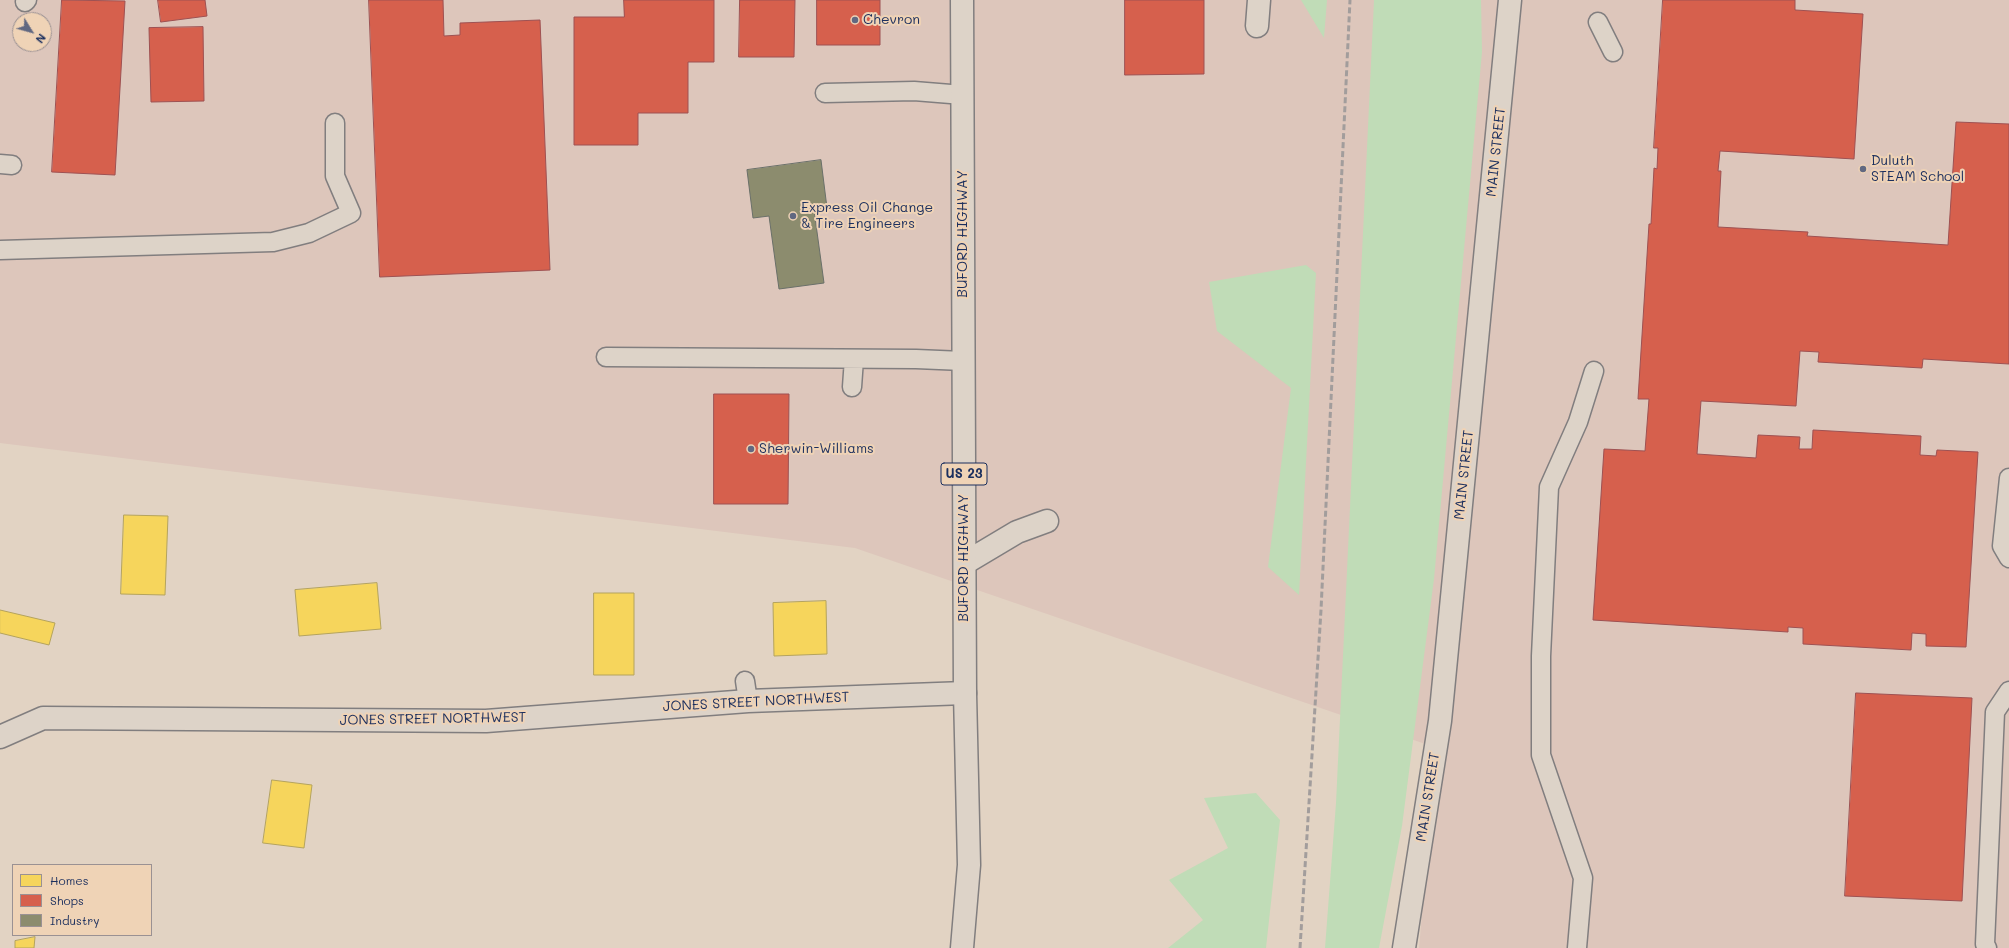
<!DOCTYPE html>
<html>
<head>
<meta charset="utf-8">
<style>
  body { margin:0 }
  #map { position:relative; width:2009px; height:948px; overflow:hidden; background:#e2d3c3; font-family:Mali,sans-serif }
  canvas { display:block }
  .legend { position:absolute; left:12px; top:864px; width:140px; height:72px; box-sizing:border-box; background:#efd3b6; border:1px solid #9a9193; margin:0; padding:5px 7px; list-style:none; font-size:12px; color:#1b2f5e }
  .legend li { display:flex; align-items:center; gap:8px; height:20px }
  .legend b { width:20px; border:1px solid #9a9193 }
  .north { position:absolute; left:12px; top:12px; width:40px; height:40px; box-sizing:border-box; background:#efd3b6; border:1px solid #9a9193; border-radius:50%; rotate:127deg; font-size:11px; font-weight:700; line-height:16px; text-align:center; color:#1b2f5e }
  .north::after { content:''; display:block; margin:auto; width:14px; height:18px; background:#616881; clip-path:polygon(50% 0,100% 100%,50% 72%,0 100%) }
</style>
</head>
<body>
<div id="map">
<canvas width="2009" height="948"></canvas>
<ul class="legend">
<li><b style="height:11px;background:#f6d55c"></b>Homes</li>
<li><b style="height:11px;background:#d6604d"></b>Shops</li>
<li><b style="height:11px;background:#8c8c6e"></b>Industry</li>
</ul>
<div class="north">N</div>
</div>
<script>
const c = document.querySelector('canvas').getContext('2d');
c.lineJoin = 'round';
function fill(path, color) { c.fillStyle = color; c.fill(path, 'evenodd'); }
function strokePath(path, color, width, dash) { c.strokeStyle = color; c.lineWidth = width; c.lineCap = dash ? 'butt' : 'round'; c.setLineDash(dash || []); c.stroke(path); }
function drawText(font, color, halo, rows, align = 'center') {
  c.font = font + ' Mali,sans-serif'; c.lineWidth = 4; c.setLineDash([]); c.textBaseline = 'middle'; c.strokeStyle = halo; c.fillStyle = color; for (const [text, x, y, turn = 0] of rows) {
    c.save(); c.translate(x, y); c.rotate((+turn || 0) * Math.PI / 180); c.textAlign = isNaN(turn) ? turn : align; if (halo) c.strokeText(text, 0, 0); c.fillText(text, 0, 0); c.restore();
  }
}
const built = new Path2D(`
  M0,0H2009V948H1419L1437,748L855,548L0,443ZM20,20H44V44H20Z`);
const green = new Path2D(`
  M1301,0H1327L1324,38Z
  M1374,0H1481L1482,52L1434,579L1402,826L1379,948H1325L1336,803Z
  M1306,265L1316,273L1299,595L1268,567L1291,388L1217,331L1209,282Z
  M1256,793L1280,820L1266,948H1168L1203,920L1169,880L1228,848L1204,798Z`);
const homes = new Path2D(`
  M124,515L168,516L165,595L121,594Z
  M377,583L381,629L299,636L295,590Z
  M594,593H634V675H594Z
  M826,601L827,654L774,656L773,603Z
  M0,610L55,623L49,645L0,633Z
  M272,780L312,785L304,848L263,843Z
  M35,937L34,948H15V941Z`);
const shops = new Path2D(`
  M62,0L125,1L115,175L52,172Z
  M158,0H205L207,16L161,22Z
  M369,0H443L444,36L460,35V23L540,20L550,270L380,277Z
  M624,0H714V62H688V113H638V145H574V17H624Z
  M740,0H795L794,57H739Z
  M817,0H880V45H817Z
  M1125,0H1204V74L1125,75Z
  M1663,0H1795V10L1863,14L1854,159L1720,151L1718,171H1721L1718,227L1808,232L1807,236L1948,245L1956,122L2009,124V364L1923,359L1922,368L1818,362L1819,352L1800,351L1796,406L1701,401L1697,454L1756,458L1758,435L1800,437L1799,449H1812L1813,430L1921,436L1920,455L1936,456L1937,450L1978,452L1966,647L1926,646V634L1912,633L1911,650L1803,644V628L1788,627V632L1593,620L1604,449L1645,451L1649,399H1638L1649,224H1651L1654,168L1657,169L1658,148H1654Z
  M203,27L204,101L151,102L149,28Z
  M714,394H789L788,504H714Z
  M1856,693L1972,698L1962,901L1845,896Z`);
const industry = new Path2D(`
  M821,160L827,208L814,210L824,283L779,289L769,216L753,218L747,170Z`);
const lane = new Path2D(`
  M25,2L27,0
  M1598,22L1613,52
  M825,93L914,91L963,95
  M0,164L12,165
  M0,250L273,242L309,233L351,213L335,176V123
  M606,357L916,359L963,361
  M852,387L854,359
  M2009,478L2002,546L2009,558
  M745,681L748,701
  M1577,948L1583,878L1541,755V656L1549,487L1578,422L1594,371
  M1987,948L1985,944L1995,712L2009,691`);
const street = new Path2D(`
  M1257,26L1259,0
  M965,563L1017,532L1047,521
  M0,737L43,718L486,721L748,701L965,693`);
const secondary = new Path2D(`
  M1404,948L1440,721L1510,0`);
const primary = new Path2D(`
  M962,0L965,693L969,865L962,948`);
const rail = new Path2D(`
  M1300,948L1321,610L1350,0`);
const markers = [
  [855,20,4,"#616881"],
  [1863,169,4,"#616881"],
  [793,216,4,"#616881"],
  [751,449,4,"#616881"]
];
const shields = [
  [964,474,46]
];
const shieldNames = [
  ["US 23",964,474]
];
const poiNames = [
  ["Chevron",863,20],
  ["Duluth",1871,161],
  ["STEAM School",1871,177],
  ["Express Oil Change",801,208],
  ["& Tire Engineers",801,224],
  ["Sherwin-Williams",759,449]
];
const streetNames = [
  ["MAIN STREET",1496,152,-84],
  ["BUFORD HIGHWAY",963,234,-90],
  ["MAIN STREET",1464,475,-84],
  ["BUFORD HIGHWAY",964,558,-90],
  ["JONES STREET NORTHWEST",756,702,-3],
  ["JONES STREET NORTHWEST",433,719,-1],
  ["MAIN STREET",1428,797,-81]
];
fill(built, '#ddc6bb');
fill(green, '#c0dcb7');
fill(homes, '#f6d55c');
strokePath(homes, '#b4a35d', 1);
fill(shops, '#d6604d');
strokePath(shops, '#9e5152', 1);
fill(industry, '#8c8c6e');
strokePath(industry, '#6a7069', 1);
strokePath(lane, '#817e7f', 21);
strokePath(street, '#817e7f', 25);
strokePath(secondary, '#817e7f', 25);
strokePath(primary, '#817e7f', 25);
strokePath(lane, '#ddd3c8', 18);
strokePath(street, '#ddd3c8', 22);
strokePath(secondary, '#ddd3c8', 22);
strokePath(primary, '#ddd3c8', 22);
strokePath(rail, '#a29d9c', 3, [6, 3]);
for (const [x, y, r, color] of markers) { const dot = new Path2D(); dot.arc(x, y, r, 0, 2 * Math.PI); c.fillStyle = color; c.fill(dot); strokePath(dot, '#efd3b6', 1.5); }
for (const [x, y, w] of shields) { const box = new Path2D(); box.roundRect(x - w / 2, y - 11, w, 22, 3); c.fillStyle = '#efd3b6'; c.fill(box); strokePath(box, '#1b2f5e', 1); }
drawText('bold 13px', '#1b2f5e', null, shieldNames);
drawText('14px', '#1b2f5e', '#efd3b6', poiNames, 'left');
drawText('14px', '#1b2f5e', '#efd3b6', streetNames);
</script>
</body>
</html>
